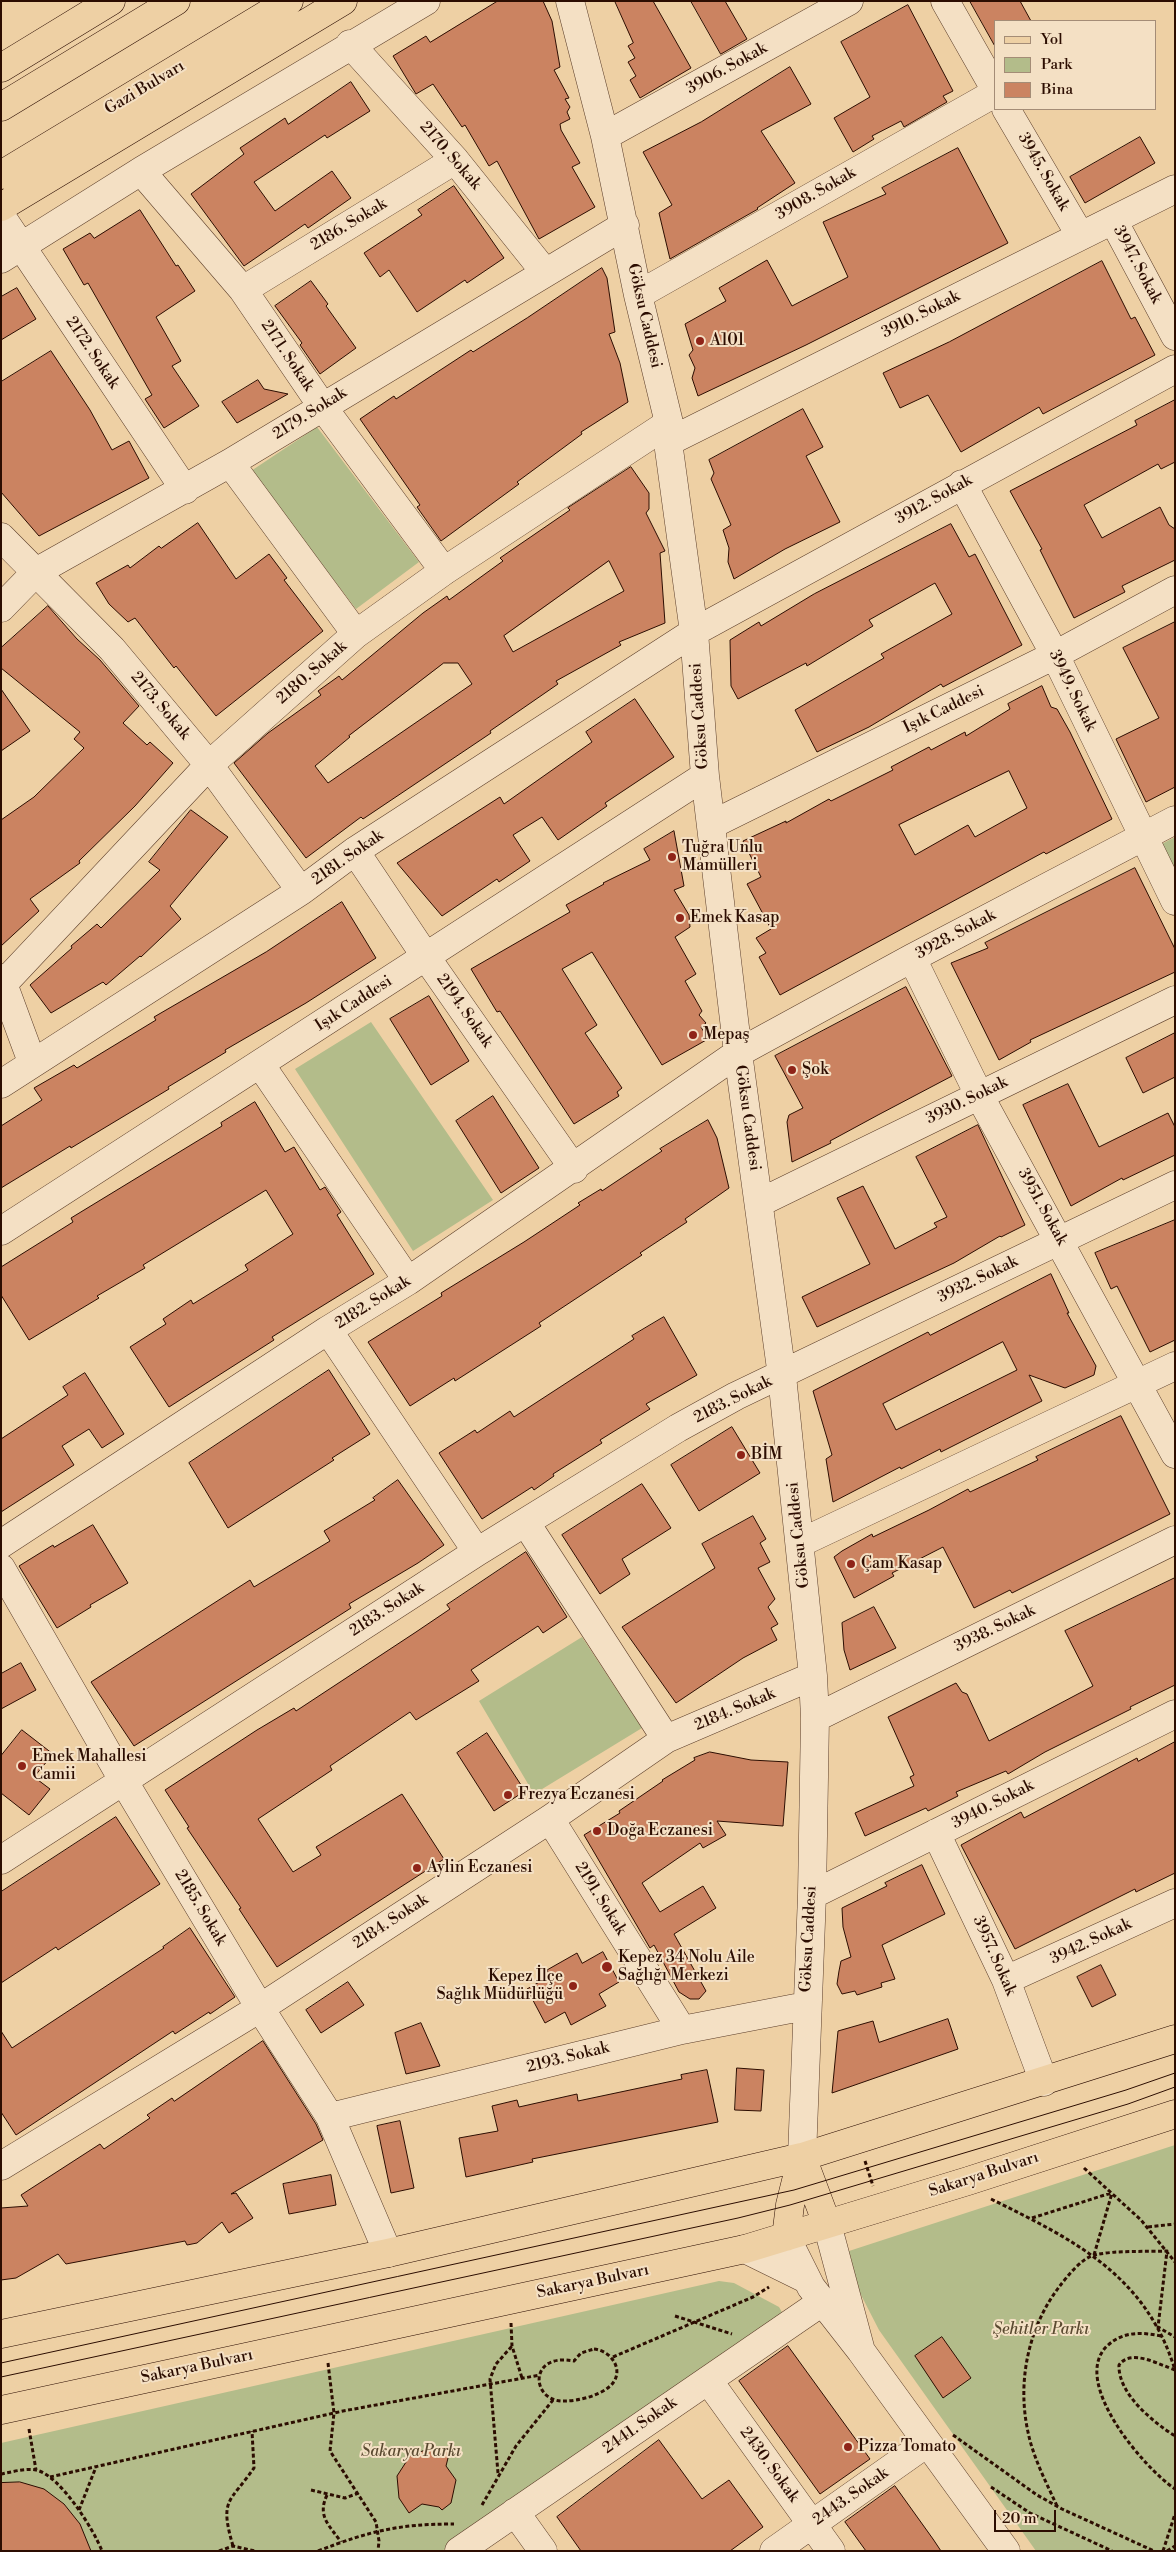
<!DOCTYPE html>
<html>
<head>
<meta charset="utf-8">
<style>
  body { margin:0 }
  #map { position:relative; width:1176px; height:2552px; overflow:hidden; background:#eed0a4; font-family:"Libre Bodoni",serif }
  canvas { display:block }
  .frame { position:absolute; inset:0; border:2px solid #2c0d01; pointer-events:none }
  .legend { position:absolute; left:994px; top:20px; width:162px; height:90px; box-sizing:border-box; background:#f4e0c4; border:1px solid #a48c76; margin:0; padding:6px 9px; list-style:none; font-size:15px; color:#2c0d01 }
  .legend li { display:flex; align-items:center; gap:10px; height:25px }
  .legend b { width:25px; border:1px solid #a48c76 }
  .scale { position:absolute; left:994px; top:2510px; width:62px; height:22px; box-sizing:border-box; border:2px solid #2c0d01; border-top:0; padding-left:6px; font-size:15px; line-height:18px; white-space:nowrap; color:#2c0d01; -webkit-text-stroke:4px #f4e0c4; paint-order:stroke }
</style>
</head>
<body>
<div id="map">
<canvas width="1176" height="2552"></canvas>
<div class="frame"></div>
<ul class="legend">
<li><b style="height:6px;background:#eed0a4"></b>Yol</li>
<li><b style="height:14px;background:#b3bc8a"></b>Park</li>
<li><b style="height:14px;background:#cb8361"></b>Bina</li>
</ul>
<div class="scale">20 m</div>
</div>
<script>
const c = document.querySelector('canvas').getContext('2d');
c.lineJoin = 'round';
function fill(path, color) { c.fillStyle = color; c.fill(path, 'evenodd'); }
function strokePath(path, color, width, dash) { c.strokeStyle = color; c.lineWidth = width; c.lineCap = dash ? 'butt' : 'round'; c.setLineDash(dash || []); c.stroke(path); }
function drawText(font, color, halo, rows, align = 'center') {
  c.font = font + ' "Libre Bodoni",serif'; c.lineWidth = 4; c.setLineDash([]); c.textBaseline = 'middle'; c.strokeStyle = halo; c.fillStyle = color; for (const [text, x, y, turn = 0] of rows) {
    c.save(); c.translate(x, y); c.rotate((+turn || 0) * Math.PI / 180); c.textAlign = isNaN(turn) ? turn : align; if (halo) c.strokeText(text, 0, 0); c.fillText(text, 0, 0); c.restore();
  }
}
const green = new Path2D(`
  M317,427L419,562L356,609L251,471Z
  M1175,837V876L1158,846Z
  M371,1022L493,1200L413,1251L295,1069Z
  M582,1637L642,1728L534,1794L479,1701Z
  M1175,2145V2551H1036L879,2330L859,2291L849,2251Z
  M719,2281L734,2283L779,2307L783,2314L442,2551H1V2443Z`);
const building = new Path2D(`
  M498,1H543L552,21L560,67L554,70L569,98L565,99L570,107L567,112L570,119L560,124L561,130L580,163L572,167L595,207L539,239L497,161L489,166L465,125L462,127L433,84L416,94L393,56L426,36L430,42Z
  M615,1H653L691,68L640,98L630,80L636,76L628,62L635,58L628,46L633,43Z
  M691,1H725L747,39L721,54Z
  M970,1H1020L1031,21H995V46Z
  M908,5L953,91L943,96L947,102L904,127L901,121L872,136L874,139L853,152L834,118L870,97L841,42Z
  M790,67L811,104L761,131L795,183L757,208L758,209L670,259L659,213L672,205L643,152L701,122Z
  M351,82L370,111L327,138L325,135L254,182L275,211L332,171L351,198L308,228L305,224L244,266L191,194L244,154L240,148L285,118L288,124Z
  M1140,137L1155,163L1085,203L1070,177Z
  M958,148L1008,243L806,345L698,396L692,378L695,368L689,355L693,350L685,324L726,301L719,288L767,260L792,306L848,277L823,222L886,194L882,188Z
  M454,186L504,258L467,283L465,280L417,312L389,270L380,277L364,253L422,215L418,210Z
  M140,210L176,266L178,265L195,291L156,317L181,361L172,366L199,406L164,428L145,399L152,395L88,283L84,285L63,249L90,233L94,238Z
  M1102,261L1131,319L1135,317L1155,355L1043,414L1039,407L961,452L928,395L900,408L883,373L949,342Z
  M602,268L607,278L615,332L609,334L620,363L628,402L581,432L582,434L517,482L519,484L441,541L417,507L420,505L360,419L394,396L396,399L471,350L473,352L527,318Z
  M311,281L328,304L326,306L356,348L320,374L300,345L302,343L275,306Z
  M17,288L36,319L1,340V297Z
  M51,351L90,410L112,450L129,441L149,478L39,536L1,492V382Z
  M258,380L264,389L288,394L237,423L222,402Z
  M1175,400V462L1161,469L1158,464L1084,505L1102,538L1160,507L1169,525L1175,529V560L1122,586L1125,592L1074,618L1040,550L1042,549L1010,491L1137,425L1135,421Z
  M803,409L823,447L806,456L840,522L785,549L734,579L728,562L729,548L723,530L731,525L711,479L714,473L709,460Z
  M631,467L649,493V509L646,513L665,551L660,553L665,623L619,642L621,645L556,681L558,684L490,731L491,733L363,819L361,817L306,858L234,763L268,733L321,695L318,691L339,676L342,680L423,613L447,596L449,600L503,561L500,558L570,510L568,508ZM609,561L624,591L513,652L504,636ZM444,663H458L472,684L328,783L315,766L350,737L349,736Z
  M198,523L236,579L269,554L287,578L284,580L323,631L216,716L176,666L174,668L135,618L128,622L109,604L96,583L128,565L130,568L159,546L161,548Z
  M951,524L969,557L975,554L1022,645L943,687L941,684L869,727L817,752L795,710L884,658L881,654L952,614L935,583L869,620L873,626L807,666L806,663L738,699L731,686L730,640L759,622L761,626L814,594Z
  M48,606L77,639L100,660L139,706L123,723L147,745L150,742L173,763L135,806L79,861L80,863L30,899L39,911L1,946V820L34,797L84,748L74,739L80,732L1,668V648Z
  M1175,622V787L1146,802L1116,739L1159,718L1123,648Z
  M1042,686L1051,707L1057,709L1070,732L1112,819L1046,854L1044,852L780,995L759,957L766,953L756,938L771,929L747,884L761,877L743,841L786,821V823L829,799L831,801L893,770L891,767L929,747L931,750L965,732L966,736L1010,709L1008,704ZM1009,771L1027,808L975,837L968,825L915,855L899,825Z
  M1,689L30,731L1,751Z
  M635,699L674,757L605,803L607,806L558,840L542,817L513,835L530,861L499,882L497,879L442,916L397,863L500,797L504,804L592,742L586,732Z
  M191,810L228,837L170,906L181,919L141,957L140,956L106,985L103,982L51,1013L30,985L72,948L71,946L97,924L101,928L160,870L149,862Z
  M674,831L684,886L674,890L689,915L690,927L675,937L696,974L685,981L702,1011L699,1015L706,1023L701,1027L708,1039L662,1065L592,952L562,969L597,1025L585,1033L622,1088L617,1092L619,1096L574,1124L500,1011L497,1012L471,969L570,912L566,905L604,884L603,883L650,860L644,849Z
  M1135,868L1175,949V972L1030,1040L1031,1042L999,1060L951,963L988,948L985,943Z
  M342,902L376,958L306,1003L225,1050L226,1052L168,1087L169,1089L71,1148L70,1146L1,1188V1126L42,1100L34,1088L74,1065L77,1068L156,1020L154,1017L266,952Z
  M906,987L952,1076L878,1115L830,1141L831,1143L792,1162L787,1122L789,1115L803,1108L775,1056Z
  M429,996L469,1061L431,1085L390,1019Z
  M1175,1033V1077L1143,1093L1126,1058Z
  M1068,1084L1099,1147L1168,1113L1175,1127V1155L1123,1180L1122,1178L1071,1206L1023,1105Z
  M493,1096L539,1168L501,1193L456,1121Z
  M255,1102L285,1152L294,1147L320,1190L325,1187L341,1212L337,1215L374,1274L272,1337L274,1340L169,1407L130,1347L166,1324L163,1319L191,1300L193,1304L248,1270L245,1265L293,1234L266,1190L143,1265L145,1268L97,1296L99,1298L29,1340L1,1295V1267L73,1222L71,1218L222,1126L221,1123Z
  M708,1120L717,1138L729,1188L685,1219L687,1222L640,1253L642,1255L539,1323L541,1326L455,1381L454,1378L410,1406L368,1342L442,1296L441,1293L524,1242L580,1205L578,1203L601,1189L602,1191L662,1151L660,1149Z
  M978,1125L1025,1225L1001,1237L1000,1236L954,1263L817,1327L802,1297L870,1264L837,1198L863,1186L895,1249L937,1227L934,1223L947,1217L916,1157Z
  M1175,1220V1340L1150,1352L1117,1286L1111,1289L1095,1253Z
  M1051,1274L1069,1313H1067L1096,1366L1094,1375L1065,1388L1029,1375L1042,1401L941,1452L940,1449L901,1469L900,1467L833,1502L826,1459L832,1455L813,1391L928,1332L930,1335ZM1003,1342L1017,1370L896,1430L883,1404Z
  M664,1317L697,1375L646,1404L650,1409L600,1440L602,1443L553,1474L554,1476L534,1490L532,1487L482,1519L439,1453L475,1430L477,1433L510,1411L514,1417L634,1339L632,1336Z
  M329,1370L370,1434L332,1458L334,1460L228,1528L189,1463Z
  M85,1373L124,1434L102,1448L89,1429L62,1446L74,1465L1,1512V1439L68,1395L63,1387Z
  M1121,1416L1170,1514L1012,1593L1010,1590L974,1608L943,1547L892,1573L894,1576L854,1598L834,1557L842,1551L872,1534L873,1537L929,1510L968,1489L970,1492L1038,1460L1036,1457Z
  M732,1427L760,1473L699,1511L671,1465Z
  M398,1480L444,1545L418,1563L349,1604L351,1608L134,1746L91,1682L250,1580L254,1587L330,1541L324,1531L375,1500L373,1498Z
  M642,1484L671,1528L622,1559L630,1574L600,1594L562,1535Z
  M753,1516L766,1539L760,1543L770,1562L758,1568L775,1599L768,1607L778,1624L771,1628L777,1640L743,1658L676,1703L622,1627L715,1568L702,1544Z
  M93,1525L128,1583L90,1605L91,1607L57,1628L19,1566L53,1545L54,1547Z
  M526,1552L567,1617L543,1633L538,1626L471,1670L479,1681L416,1720L410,1712L330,1766L332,1770L258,1819L293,1872L321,1855L316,1847L402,1794L444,1859L277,1967L239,1909L241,1908L187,1828L189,1827L165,1790L257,1730L294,1708L296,1711L416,1632L450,1609L447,1605Z
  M1175,1578V1685L1130,1707L1131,1709L1045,1752L1008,1774L1006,1771L956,1792L958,1796L928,1811L926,1808L865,1836L855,1813L914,1786L910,1777L914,1775L888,1717L956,1683L962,1692L967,1694L989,1741L1093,1686L1065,1631Z
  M874,1607L896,1648L850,1670L844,1650L842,1623Z
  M21,1663L36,1690L1,1709V1674Z
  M22,1730L53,1754L34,1777L50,1789L29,1815L1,1793V1756Z
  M487,1733L525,1791L494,1811L457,1753Z
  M1175,1742V1873L1136,1892L1135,1889L1015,1949L961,1845L1021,1812L1024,1818L1137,1758L1138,1761Z
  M710,1752L751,1760L788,1762L783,1826L717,1821L726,1835L703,1848L700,1843L642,1883L660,1912L703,1886L716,1908L674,1934L706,1991L699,1999H690L679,1992L654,1945L650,1948L584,1835L620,1813L619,1811L663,1781L662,1780L695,1760L694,1758Z
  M116,1817L160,1884L58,1950L56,1947L1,1983V1892Z
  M922,1865L945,1914L882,1945L895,1979L881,1983L882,1987L857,1995L855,1991L842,1994L837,1984L839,1971L841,1961L851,1957L843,1927L842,1908L887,1886L885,1883Z
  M190,1928L235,1997L210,2014L209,2012L175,2034L173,2031L16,2135L1,2112V2031L12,2048L164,1948L163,1947Z
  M603,1952L619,1982L599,1994L606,2006L571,2025L565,2012L545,2023L527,1989L550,1976L547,1970L577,1953L582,1963Z
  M1101,1965L1116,1995L1092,2007L1077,1977Z
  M348,1982L364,2005L321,2033L306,2010Z
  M948,2019L958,2049L832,2093L838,2031L873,2021L879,2042Z
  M421,2023L440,2066L406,2074L395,2033Z
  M263,2041L316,2124L323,2140L231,2194L236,2193L253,2218L229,2233L222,2222L197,2243L187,2245L185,2241L66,2264L58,2254L16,2278L1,2280V2208L28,2206L21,2195L100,2144L104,2149L150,2118L147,2115L172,2098L174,2101Z
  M737,2068L764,2070L761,2111L735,2110Z
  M707,2070L718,2122L532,2159L533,2162L466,2177L459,2138L498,2131L492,2106L517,2100L519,2107L577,2094L578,2101L682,2079L681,2075Z
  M400,2121L414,2188L391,2193L377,2126Z
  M331,2175L336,2205L289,2214L283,2184Z
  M942,2337L971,2378L943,2398L915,2356Z
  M788,2346L870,2459L820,2494L739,2381Z
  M659,2440L702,2499L729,2480L763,2527L730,2551H581L557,2517Z
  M431,2448L450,2450L446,2466L456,2480L451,2503L442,2510L439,2507L422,2504L409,2513L399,2498L397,2476L410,2456Z
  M20,2482L44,2489L64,2504L80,2524L91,2551H1V2483Z
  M895,2486L933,2539L941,2551H866L845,2522Z`);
const path = new Path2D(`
  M865,2161L873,2186
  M1084,2168L1141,2220L1175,2262
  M991,2199C1074,2240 1146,2275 1175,2370
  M1032,2218L1111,2193
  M1148,2227L1175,2224
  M1094,2255L1112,2193
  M675,2316L732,2334
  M511,2323L512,2346L522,2378
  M1161,2336C1142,2332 1123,2331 1107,2346C1070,2382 1144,2468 1175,2489
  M594,2349C613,2351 626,2373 609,2387C598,2396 578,2401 565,2401C531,2403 527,2352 574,2361L581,2353Z
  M613,2357L753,2297L769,2287
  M328,2363L334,2413L330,2451L376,2522L379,2541L378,2551
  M1175,2370C1160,2365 1131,2348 1119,2365C1118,2394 1153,2422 1175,2436
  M29,2429L36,2470
  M953,2435L1037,2495L1062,2509L1154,2551
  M498,2473L490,2379L496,2364L512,2346
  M1,2474C12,2472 25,2468 36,2470C60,2475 94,2530 102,2551
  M50,2477L343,2411L540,2375
  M991,2487L1030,2513L1112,2551
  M311,2490L345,2498L359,2493
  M327,2495C317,2516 329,2525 341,2542
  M482,2505L516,2446L553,2400
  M1057,2506C1046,2482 1033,2457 1028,2432C1017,2382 1028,2328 1059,2287C1067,2277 1081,2258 1095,2255C1116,2250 1145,2252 1167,2251L1158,2327L1175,2337
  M79,2510L96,2467
  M233,2546C219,2498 230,2503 254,2468L252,2431
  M219,2551L233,2546L255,2551
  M318,2551C370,2531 398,2524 454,2524
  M1163,2551L1175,2514
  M1167,2551L1175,2546`);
const minor = new Path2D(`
  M570,1L605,136L638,295L669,423L668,442L694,632L705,776L738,1053L782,1376L813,1676L815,1718L812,1895L802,2157
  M945,1L995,89
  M350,44L455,160L544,271
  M1006,109L1080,235
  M605,136L849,1
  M141,171L243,290L322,406L444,571
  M1,216L185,490
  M1113,220L1175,336
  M1,259L141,171L426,1
  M243,290L455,160
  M638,295L995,93
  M668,442L1175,189
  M230,463L356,634
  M962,484L1055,655L1175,901
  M1,537L112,649L209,765L301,891
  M1,608L36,572L230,463L625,225
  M711,825L1055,655L1175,590
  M355,851L426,957L574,1169
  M912,958L979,1095L1175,1454
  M1,978L32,1062
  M5,982L209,765L356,634L444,571L669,423
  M260,1064L408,1281
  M1,1084L301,891L355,851L694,632L1175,369
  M759,1203L1175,1000
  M1,1231L705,776
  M328,1330L477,1552
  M526,1523L666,1739
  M800,1543L1175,1366
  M1,1544L328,1330L408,1281L738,1053L912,958L1175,820
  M1,1568L123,1780L260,2008L330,2117L388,2253
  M815,1718L1175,1540
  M550,1819L682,2030
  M936,1833L1006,1980L1044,2082
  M1,1860L477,1552L678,1428L736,1396L1175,1185
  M812,1895L1175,1714
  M1006,1980L1175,1903
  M330,2117L682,2030L806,2006
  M1,2166L260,2008L550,1819L666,1739L813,1676
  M786,2237L811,2287L861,2351L827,2224
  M745,2249L806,2279
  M861,2351L1006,2551
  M708,2380L831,2551
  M515,2512L543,2551
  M459,2551L822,2302
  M774,2551L927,2443`);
const major = new Path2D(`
  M802,2157L827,2224
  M786,2237L790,2205L802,2157
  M1,2334L388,2253L802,2157L1175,2039
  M1,2410L745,2249L968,2181L1175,2114`);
const highway = new Path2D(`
  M1,68L111,1
  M1,107L176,1
  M1,175L289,1
  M1,207L343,1`);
const tram = new Path2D(`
  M1,2363L794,2190L1126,2090L1175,2073
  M1,2377L738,2218L790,2205L1128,2104L1175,2087`);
const markers = [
  [700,341,5,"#8f2418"],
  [672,857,5,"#8f2418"],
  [680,918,5,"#8f2418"],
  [693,1035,5,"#8f2418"],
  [792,1070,5,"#8f2418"],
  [741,1455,5,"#8f2418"],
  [851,1564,5,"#8f2418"],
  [22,1766,5,"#8f2418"],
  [508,1795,5,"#8f2418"],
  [597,1831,5,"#8f2418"],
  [417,1868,5,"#8f2418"],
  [607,1967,6,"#8f2418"],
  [573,1986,5,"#8f2418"],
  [848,2447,5,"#8f2418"]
];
const streetNames = [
  ["3906. Sokak",727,69,-29],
  ["Gazi Bulvarı",145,88,-31],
  ["2170. Sokak",450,156,49],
  ["3945. Sokak",1043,172,60],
  ["3908. Sokak",816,194,-30],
  ["2186. Sokak",349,225,-31],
  ["3947. Sokak",1137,265,62],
  ["3910. Sokak",921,315,-27],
  ["Göksu Caddesi",644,316,77],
  ["2172. Sokak",92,353,56],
  ["2171. Sokak",287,356,56],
  ["2179. Sokak",310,414,-32],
  ["3912. Sokak",934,500,-29],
  ["2180. Sokak",312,673,-41],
  ["3949. Sokak",1072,691,64],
  ["2173. Sokak",160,706,50],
  ["Işık Caddesi",944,710,-26],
  ["Göksu Caddesi",700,716,-94],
  ["2181. Sokak",348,858,-35],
  ["3928. Sokak",956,935,-28],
  ["Işık Caddesi",354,1004,-33],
  ["2194. Sokak",464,1011,55],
  ["3930. Sokak",967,1101,-26],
  ["Göksu Caddesi",747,1118,82],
  ["3951. Sokak",1042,1207,61],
  ["3932. Sokak",978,1280,-26],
  ["2182. Sokak",373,1303,-32],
  ["2183. Sokak",733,1400,-27],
  ["Göksu Caddesi",799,1535,-96],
  ["2183. Sokak",387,1610,-33],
  ["3938. Sokak",995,1629,-26],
  ["2184. Sokak",735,1710,-23],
  ["3940. Sokak",993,1805,-27],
  ["2191. Sokak",600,1899,58],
  ["2185. Sokak",200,1908,59],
  ["2184. Sokak",391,1922,-33],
  ["Göksu Caddesi",809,1939,-87],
  ["3942. Sokak",1091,1942,-25],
  ["3957. Sokak",994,1956,66],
  ["2193. Sokak",568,2058,-14],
  ["Sakarya Bulvarı",984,2175,-18],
  ["Sakarya Bulvarı",593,2282,-12],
  ["Sakarya Bulvarı",197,2367,-12],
  ["2441. Sokak",640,2426,-35],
  ["2430. Sokak",769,2465,54],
  ["2443. Sokak",851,2497,-35]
];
const poiNames = [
  ["A101",710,341],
  ["Tuğra Unlu",682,848],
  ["Mamülleri",682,866],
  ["Emek Kasap",690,918],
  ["Mepaş",703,1035],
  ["Şok",802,1070],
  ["BİM",751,1455],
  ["Çam Kasap",861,1564],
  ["Emek Mahallesi",32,1757],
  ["Camii",32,1775],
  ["Frezya Eczanesi",518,1795],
  ["Doğa Eczanesi",607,1831],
  ["Aylin Eczanesi",427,1868],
  ["Kepez 34 Nolu Aile",618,1958],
  ["Sağlığı Merkezi",618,1976],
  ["Kepez İlçe",563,1977,"right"],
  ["Sağlık Müdürlüğü",563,1995,"right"],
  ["Pizza Tomato",858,2447]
];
const parkNames = [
  ["Şehitler Parkı",1041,2330],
  ["Sakarya Parkı",411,2452]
];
fill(green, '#b3bc8a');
fill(building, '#cb8361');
strokePath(building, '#2c0d01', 1);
strokePath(minor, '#5c3e2a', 29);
strokePath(major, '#2c0d01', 29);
strokePath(highway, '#2c0d01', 29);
strokePath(path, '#2c0d01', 3, [4, 2.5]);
strokePath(minor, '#f4e0c4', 28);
strokePath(major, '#eed0a4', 28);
strokePath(highway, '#eed0a4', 28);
strokePath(tram, '#2c0d01', 1);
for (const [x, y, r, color] of markers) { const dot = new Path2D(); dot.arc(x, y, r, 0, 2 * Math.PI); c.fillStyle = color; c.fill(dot); strokePath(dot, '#f4e0c4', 2); }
drawText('16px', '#2c0d01', '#f4e0c4', streetNames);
drawText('16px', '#2c0d01', '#f4e0c4', poiNames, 'left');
drawText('italic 16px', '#5b4a31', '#f4e0c4', parkNames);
</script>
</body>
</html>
